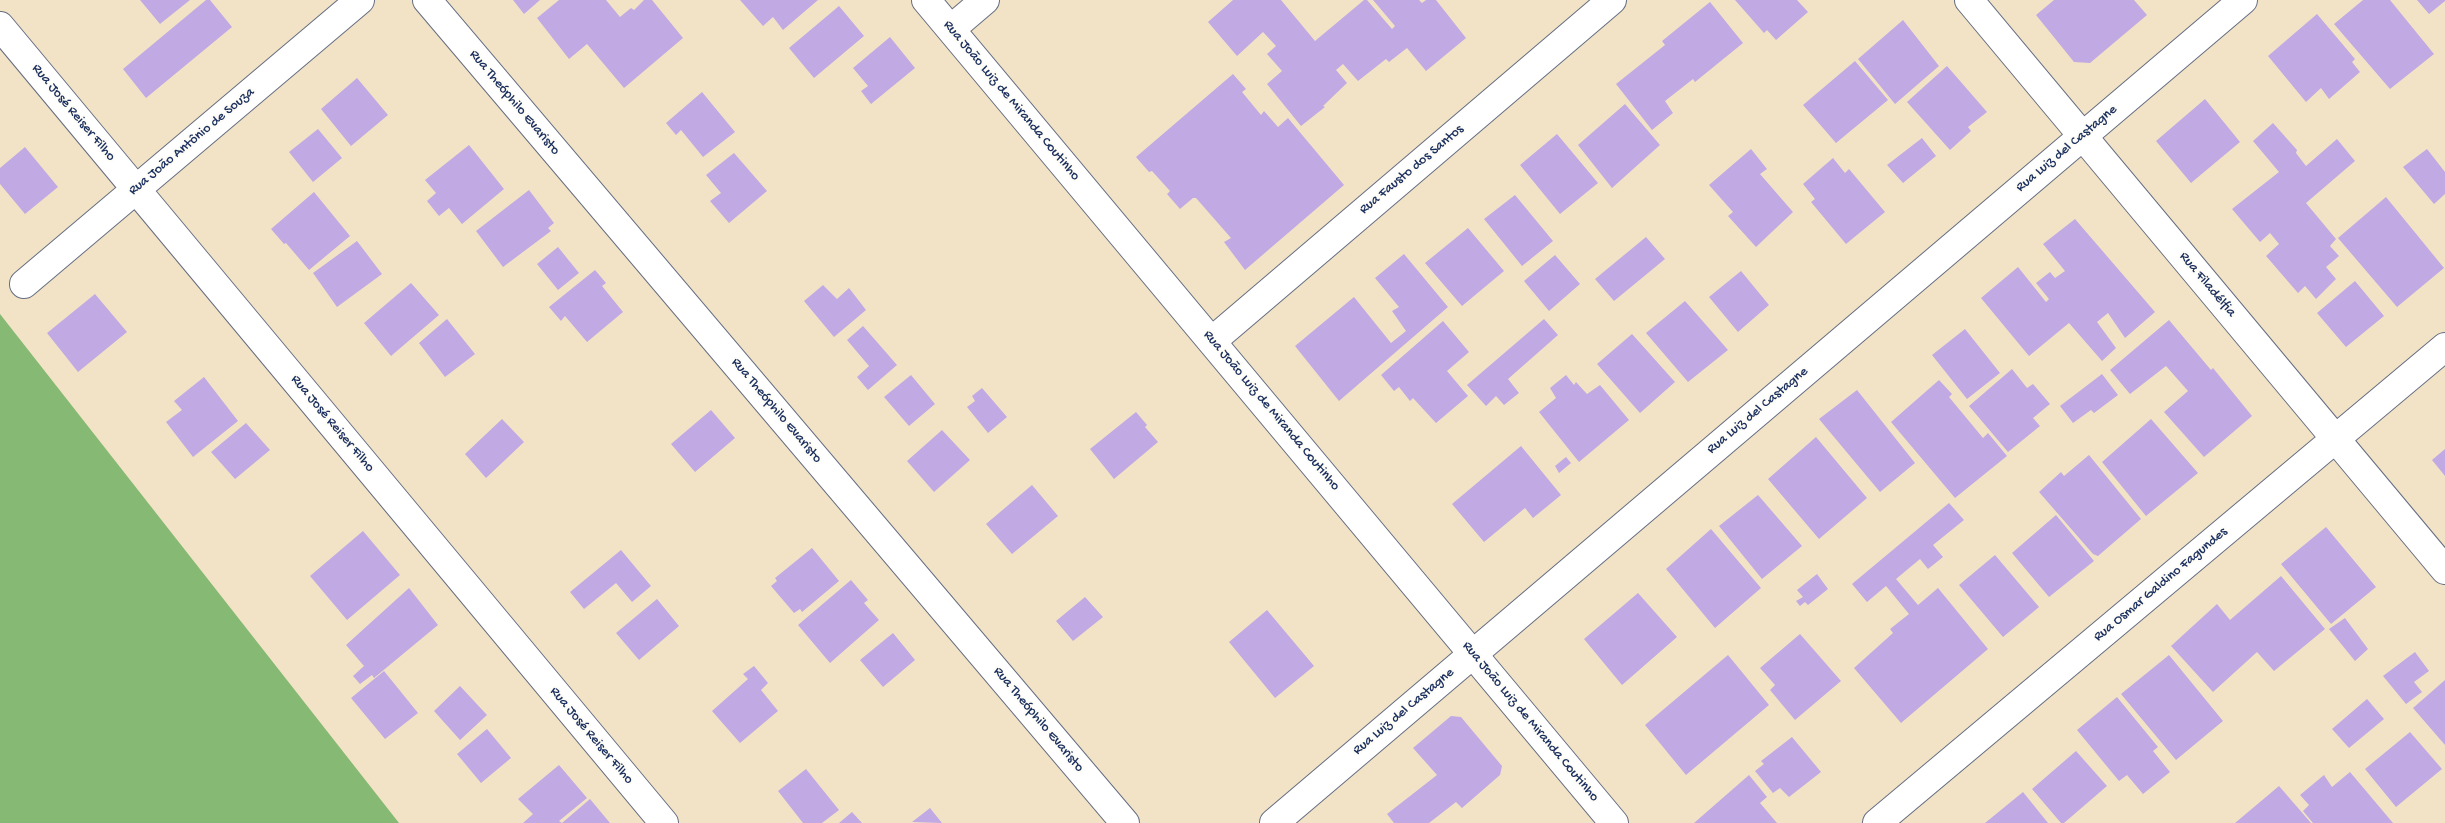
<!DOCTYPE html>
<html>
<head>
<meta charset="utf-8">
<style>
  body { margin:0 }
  canvas { display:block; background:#f2e3c6 }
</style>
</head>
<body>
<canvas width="2445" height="823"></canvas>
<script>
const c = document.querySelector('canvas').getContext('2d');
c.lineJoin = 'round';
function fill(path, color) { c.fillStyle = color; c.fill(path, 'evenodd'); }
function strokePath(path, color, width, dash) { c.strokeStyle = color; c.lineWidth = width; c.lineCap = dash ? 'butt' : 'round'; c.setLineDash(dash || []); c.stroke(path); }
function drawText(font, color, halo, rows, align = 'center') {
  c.font = font + ' "Gochi Hand",sans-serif'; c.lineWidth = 4; c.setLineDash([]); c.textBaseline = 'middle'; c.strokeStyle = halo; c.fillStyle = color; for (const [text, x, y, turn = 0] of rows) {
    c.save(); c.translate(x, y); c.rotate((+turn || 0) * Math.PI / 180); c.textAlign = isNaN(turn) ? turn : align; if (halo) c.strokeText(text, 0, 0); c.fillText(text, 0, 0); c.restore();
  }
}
const forest = new Path2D(`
  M0,314L399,823H0Z`);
const building = new Path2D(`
  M140,0H190L160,24Z
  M206,0H210L232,27L146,98L123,69Z
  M513,0H540L524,14Z
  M559,0H606L620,17L631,8L634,10L644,0H652L683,38L624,88L587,44L569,59L537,18Z
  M740,0H818L783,30L773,17L763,26Z
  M1233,0H1281L1315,41L1364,0H1367L1392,29L1395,26L1373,0H1419L1422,3L1426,0H1436L1466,38L1426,71L1407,48L1389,62L1386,59L1358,81L1343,64L1336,70L1347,83L1323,106L1325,107L1301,126L1267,84L1282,71L1267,54L1276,46L1263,32L1237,56L1208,22Z
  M1735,0H1797L1808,12L1776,40L1767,30L1764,33Z
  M2054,0H2134L2147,15L2090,63L2074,62L2036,15Z
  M2363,0H2390L2434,54L2390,89L2334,24Z
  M2417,0H2445V1L2429,14Z
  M1710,2L1743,43L1695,82L1693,79L1665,101L1673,113L1652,130L1616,84L1665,45L1662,41Z
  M839,6L864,36L814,78L789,48Z
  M2317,14L2355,59L2352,62L2360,72L2329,99L2321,88L2306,102L2268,56Z
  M1903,20L1939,66L1895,104L1858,59Z
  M890,37L915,68L871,104L861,91L868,86L853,68Z
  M1855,61L1888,100L1836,143L1803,105Z
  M1947,66L1987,112L1968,127L1971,131L1950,150L1907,102Z
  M1233,74L1246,89L1242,92L1261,115L1264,111L1278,127L1288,118L1344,185L1245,270L1224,242L1231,238L1196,198H1193L1180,209L1167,194L1170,191L1152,171L1149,172L1136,157Z
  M357,78L388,115L351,146L321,109Z
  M702,92L735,132L703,157L681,130L676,135L666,123Z
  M2205,99L2240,142L2191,183L2156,141Z
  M1625,104L1660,145L1612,188L1578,145Z
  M2273,123L2297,150L2296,153L2306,166L2337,139L2355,161L2306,203L2336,239L2330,246L2339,256L2326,267L2336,279L2316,299L2305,286L2298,293L2266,256L2279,244L2270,233L2260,242L2232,209L2279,172L2253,141Z
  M318,129L342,158L313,182L289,152Z
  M1557,134L1598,183L1560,214L1520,165Z
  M1922,138L1936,156L1903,183L1887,165Z
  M469,145L504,189L462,224L449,208L439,216L427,201L436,193L425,180Z
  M25,147L58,187L25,214L0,184V168Z
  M1751,149L1767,169L1760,174L1793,212L1756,247L1728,216L1733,212L1709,185Z
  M2427,149L2445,172V194L2434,204L2403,167Z
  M734,153L767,191L729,223L710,201L721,193L706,175Z
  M1833,158L1845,173L1849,169L1885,212L1846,244L1811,202L1815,199L1803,184Z
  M529,190L554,223L548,228L551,231L503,267L476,231Z
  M314,192L350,236L309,270L286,243L284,244L271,229Z
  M1515,195L1553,241L1522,266L1484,219Z
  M2386,197L2444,268L2397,307L2338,238Z
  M2075,219L2155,312L2125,338L2108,313L2097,322L2116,348L2102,361L2069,323L2029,356L1981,298L2018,267L2046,302L2049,299L2036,283L2050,272L2055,278L2065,271L2043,244Z
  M1468,228L1504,271L1462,306L1425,263Z
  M1646,237L1665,259L1614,301L1595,279Z
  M357,241L382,274L337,307L313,273Z
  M558,247L579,273L558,290L537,264Z
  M1404,254L1448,307L1339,401L1295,346L1354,297L1391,343L1406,331L1392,311L1399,307L1375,278Z
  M1555,255L1580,284L1549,311L1524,281Z
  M595,270L606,283L602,286L623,312L587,342L565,316L561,321L549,307Z
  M1741,271L1769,305L1738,332L1709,297Z
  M2355,281L2384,316L2346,347L2317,313Z
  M411,283L439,315L391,356L364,323Z
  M823,285L837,299L849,288L866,310L834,337L804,301Z
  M95,294L127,332L78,372L47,333Z
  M1685,301L1728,350L1688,382L1646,333Z
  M447,319L475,354L445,377L419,343Z
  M1544,319L1558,335L1508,379L1519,393L1504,405L1496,396L1486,406L1467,385Z
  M2169,320L2211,370L2213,368L2252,416L2204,457L2164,412L2188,391L2166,366L2130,394L2110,370Z
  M1443,321L1469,352L1447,371L1468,396L1436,423L1413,398L1410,401L1399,387L1394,391L1381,375Z
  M863,326L897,365L868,390L857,377L869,366L847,340Z
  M1965,329L2000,373L1967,399L1932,355Z
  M1632,334L1675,382L1640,413L1597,364Z
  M2012,369L2027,388L2033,384L2050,404L2033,418L2040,426L2008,452L1969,406Z
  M2102,374L2118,395L2094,413L2091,410L2073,423L2060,406Z
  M911,375L935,404L909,426L884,397Z
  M1566,375L1574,385L1576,382L1587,394L1600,385L1629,420L1579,462L1539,412L1556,398L1550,388Z
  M204,377L238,421L193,457L166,422L182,410L174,401Z
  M1939,380L1952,394L1949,397L1983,438L1988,433L2007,456L1955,498L1891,422Z
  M982,388L1007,417L988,433L967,407L975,401L972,396Z
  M1857,390L1915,463L1880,492L1819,419Z
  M711,410L735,438L695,472L671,444Z
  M1136,412L1147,425L1145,427L1158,442L1114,479L1090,449Z
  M502,419L524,442L486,478L465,454Z
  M2151,419L2198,473L2146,516L2102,462Z
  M246,423L270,450L235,479L211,452Z
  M942,430L970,460L934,492L907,461Z
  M1816,437L1867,498L1819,539L1768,479Z
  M1521,446L1561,495L1533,518L1525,508L1484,542L1452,504Z
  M2445,449V476L2432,460Z
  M2089,455L2141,519L2098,556L2093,554L2039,492L2061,472L2064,476Z
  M1566,457L1571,463L1559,473L1555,466Z
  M1032,485L1058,516L1012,554L986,524Z
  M1758,495L1802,546L1762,579L1719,526Z
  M1949,503L1964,520L1933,545L1943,557L1928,569L1920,559L1896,579L1918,605L1938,588L1988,649L1901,723L1854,668L1893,633L1890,629L1909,614L1886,586L1867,602L1852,584Z
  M2056,515L2094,561L2049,597L2012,553Z
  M2326,527L2376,587L2331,624L2281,564Z
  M1711,529L1761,588L1715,628L1666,569Z
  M363,531L400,575L347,620L310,576Z
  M812,548L839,581L802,612L800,609L794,613L771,586L777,581L775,578Z
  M621,550L651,586L632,602L616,583L584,609L570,592Z
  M1995,555L2039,607L2003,637L1959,585Z
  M1817,574L1828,589L1808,605L1805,602L1800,606L1796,601L1803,597L1797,590Z
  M2281,576L2325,629L2274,671L2257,652L2213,692L2171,646L2217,604L2230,620Z
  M851,580L868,600L864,603L879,620L830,663L798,625Z
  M409,588L438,625L374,678L372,675L360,684L353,676L364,666L346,645Z
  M1638,593L1677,637L1622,685L1584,639Z
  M1085,597L1103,617L1073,641L1056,621Z
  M657,599L679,626L639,660L616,633Z
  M1267,610L1314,666L1275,698L1229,642Z
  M2345,618L2368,649L2355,661L2329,629Z
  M893,633L915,660L883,687L860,660Z
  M1800,634L1841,681L1795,720L1770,690L1775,685L1760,668Z
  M2415,652L2429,671L2414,682L2422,692L2406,704L2383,676Z
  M1728,655L1769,705L1686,775L1645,725Z
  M2169,655L2223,721L2176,760L2121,694Z
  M754,666L768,683L761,690L778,711L740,743L712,711L748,679L743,674Z
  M384,671L418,713L385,739L351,698Z
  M2445,680V745L2413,708Z
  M460,686L487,715L460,740L434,711Z
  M2117,697L2158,747L2153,751L2170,772L2143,794L2127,775L2119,781L2077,730Z
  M2367,699L2384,719L2349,748L2332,729Z
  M1451,716L1461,717L1502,766L1500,775L1462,808L1456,802L1429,823H1394L1387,814L1437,775L1413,748Z
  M487,729L511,758L481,783L457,754Z
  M2410,732L2442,769L2396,807L2365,769Z
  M1792,737L1821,772L1789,797L1780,788L1773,793L1755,771L1764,764L1761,761Z
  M2076,751L2107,786L2064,823H2061L2032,789Z
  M559,765L587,798L559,821L562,823L590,799L610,823H523L533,814L518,799Z
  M806,769L839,810L822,823H803L778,791Z
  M2350,772L2393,823H2313L2303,811L2309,805L2300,795L2324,775L2332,787Z
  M1749,775L1767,797L1760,803L1777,823H1694Z
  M2279,786L2311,823H2235Z
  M2023,792L2048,823H1985Z
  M930,808L942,823L912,822Z
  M852,812L862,823H839Z`);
const minor = new Path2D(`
  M427,0L1125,823
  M1969,0L2445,570
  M0,26L664,823
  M951,29L985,0
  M24,284L360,0
  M1212,341L1612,0
  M1274,823L2243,0
  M1877,823L2445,347`);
const tertiary = new Path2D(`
  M926,0L1614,823`);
const streetNames = [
  ["Rua João Luiz de Miranda Coutinho",1011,101,50],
  ["Rua Theóphilo Evaristo",514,103,50],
  ["Rua José Reiser Filho",73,113,50],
  ["Rua João Antônio de Souza",192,142,-40],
  ["Rua Luiz del Castagne",2067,149,-40],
  ["Rua Fausto dos Santos",1412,170,-40],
  ["Rua Filadélfia",2207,285,50],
  ["Rua Theóphilo Evaristo",776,411,50],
  ["Rua João Luiz de Miranda Coutinho",1271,411,50],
  ["Rua Luiz del Castagne",1758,411,-40],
  ["Rua José Reiser Filho",332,424,50],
  ["Rua Osmar Galdino Fagundes",2161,585,-40],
  ["Rua Luiz del Castagne",1404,712,-40],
  ["Rua Theóphilo Evaristo",1038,720,50],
  ["Rua João Luiz de Miranda Coutinho",1530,722,50],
  ["Rua José Reiser Filho",591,736,50]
];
fill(forest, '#85b974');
fill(building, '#c1a9e3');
strokePath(minor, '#666e82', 30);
strokePath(tertiary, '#666e82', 30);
strokePath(minor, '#fff', 28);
strokePath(tertiary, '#fff', 28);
drawText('14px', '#1b2f5e', '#fdfcf7', streetNames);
</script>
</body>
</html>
